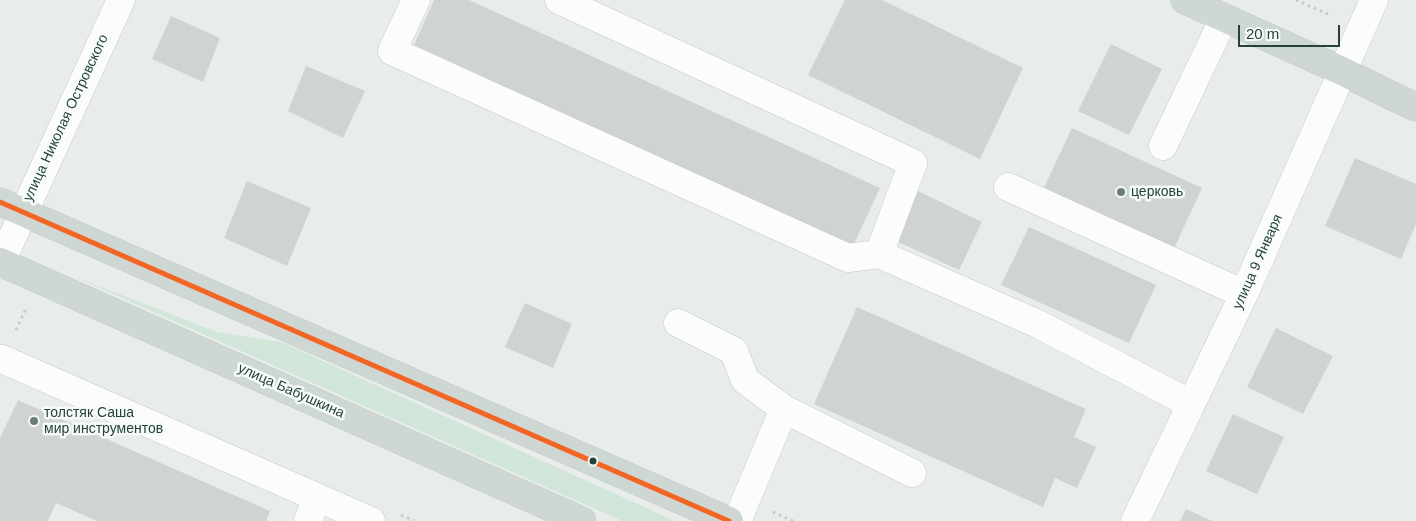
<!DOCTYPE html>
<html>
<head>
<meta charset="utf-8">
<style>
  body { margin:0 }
  #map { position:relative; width:1416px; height:521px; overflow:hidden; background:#e8edeb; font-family:Arial,sans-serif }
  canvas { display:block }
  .scale { position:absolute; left:1238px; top:25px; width:102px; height:22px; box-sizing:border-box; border:2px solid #24423a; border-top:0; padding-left:6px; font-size:15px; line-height:18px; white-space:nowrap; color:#24423a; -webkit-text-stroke:4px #f7fbf9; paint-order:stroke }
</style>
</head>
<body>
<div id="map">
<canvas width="1416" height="521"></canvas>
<div class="scale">20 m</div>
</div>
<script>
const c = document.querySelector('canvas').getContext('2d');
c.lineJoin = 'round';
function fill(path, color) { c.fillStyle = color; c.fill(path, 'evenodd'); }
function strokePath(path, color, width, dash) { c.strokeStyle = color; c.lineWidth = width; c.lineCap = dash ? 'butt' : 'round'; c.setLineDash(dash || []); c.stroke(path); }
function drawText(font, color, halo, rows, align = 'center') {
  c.font = font + ' Arial,sans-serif'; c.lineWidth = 5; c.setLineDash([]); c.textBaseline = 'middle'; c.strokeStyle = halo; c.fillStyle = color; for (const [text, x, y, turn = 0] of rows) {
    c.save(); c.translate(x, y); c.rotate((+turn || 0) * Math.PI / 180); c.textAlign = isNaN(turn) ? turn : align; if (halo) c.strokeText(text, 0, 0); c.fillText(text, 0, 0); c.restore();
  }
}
const green = new Path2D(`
  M73,276L217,332L281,342L675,521H622Z`);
const building = new Path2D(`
  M434,0H469L880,188L853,246L414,45Z
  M845,0H882L1023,68L980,159L808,75Z
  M171,16L220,38L203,82L152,59Z
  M1111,44L1162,69L1129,135L1078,111Z
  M306,66L365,91L343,138L288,111Z
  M1072,128L1202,188L1170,257L1040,196Z
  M1355,158L1416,184V224L1401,259L1325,226Z
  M247,181L311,208L287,266L224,238Z
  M916,190L982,222L959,270L892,239Z
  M1029,227L1156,285L1129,343L1001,285Z
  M525,303L572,324L553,368L505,347Z
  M857,307L1086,409L1074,437L1096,447L1077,488L1055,478L1043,507L814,404Z
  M1276,328L1333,356L1303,414L1247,387Z
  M18,400L270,511L266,521H97L56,503L48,521H0V438Z
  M1233,414L1284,437L1257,494L1206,471Z
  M1186,509L1212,521H1180Z`);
const path = new Path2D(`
  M1296,0L1332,16
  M16,330L26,309
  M773,512L793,521
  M401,515L414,521`);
const minor = new Path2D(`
  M416,0L392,51L848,258L879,254L1038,324L1191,404
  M559,0L913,163L879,254
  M1163,146L1224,18
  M1008,187L1244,294
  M0,264L121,0
  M678,323L734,351L745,380L784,409L912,473
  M2,359L371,521
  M308,521L317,497
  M737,521L784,409
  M1135,521L1244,294L1374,0`);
const major = new Path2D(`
  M1185,0L1342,71L1390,95L1416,107
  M0,202L729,521
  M0,262L582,521`);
const bus1 = new Path2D(`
  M0,202L729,521`);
const markers = [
  [1121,192,5,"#697e78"],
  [34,421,5,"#697e78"],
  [593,461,4.5,"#24423a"]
];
const streetNames = [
  ["улица Николая Островского",66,118,-65],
  ["улица 9 Января",1258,262,-66],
  ["улица Бабушкина",291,391,24]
];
const poiNames = [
  ["церковь",1131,192],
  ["толстяк Саша",44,413],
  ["мир инструментов",44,429]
];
fill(green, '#d1e6d8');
fill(building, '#cfd4d2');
strokePath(minor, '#c5cac8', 29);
strokePath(major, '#c3ccc9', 29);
strokePath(path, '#c3ccca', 3, [2.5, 4]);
strokePath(minor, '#fcfcfc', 28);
strokePath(major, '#cfd7d5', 28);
strokePath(bus1, '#f26522', 5);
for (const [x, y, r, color] of markers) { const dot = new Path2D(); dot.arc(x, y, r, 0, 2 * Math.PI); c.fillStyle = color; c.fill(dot); strokePath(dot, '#f7fbf9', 2); }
drawText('14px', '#24423a', '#f7fbf9', streetNames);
drawText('14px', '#24423a', '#f7fbf9', poiNames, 'left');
</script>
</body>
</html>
